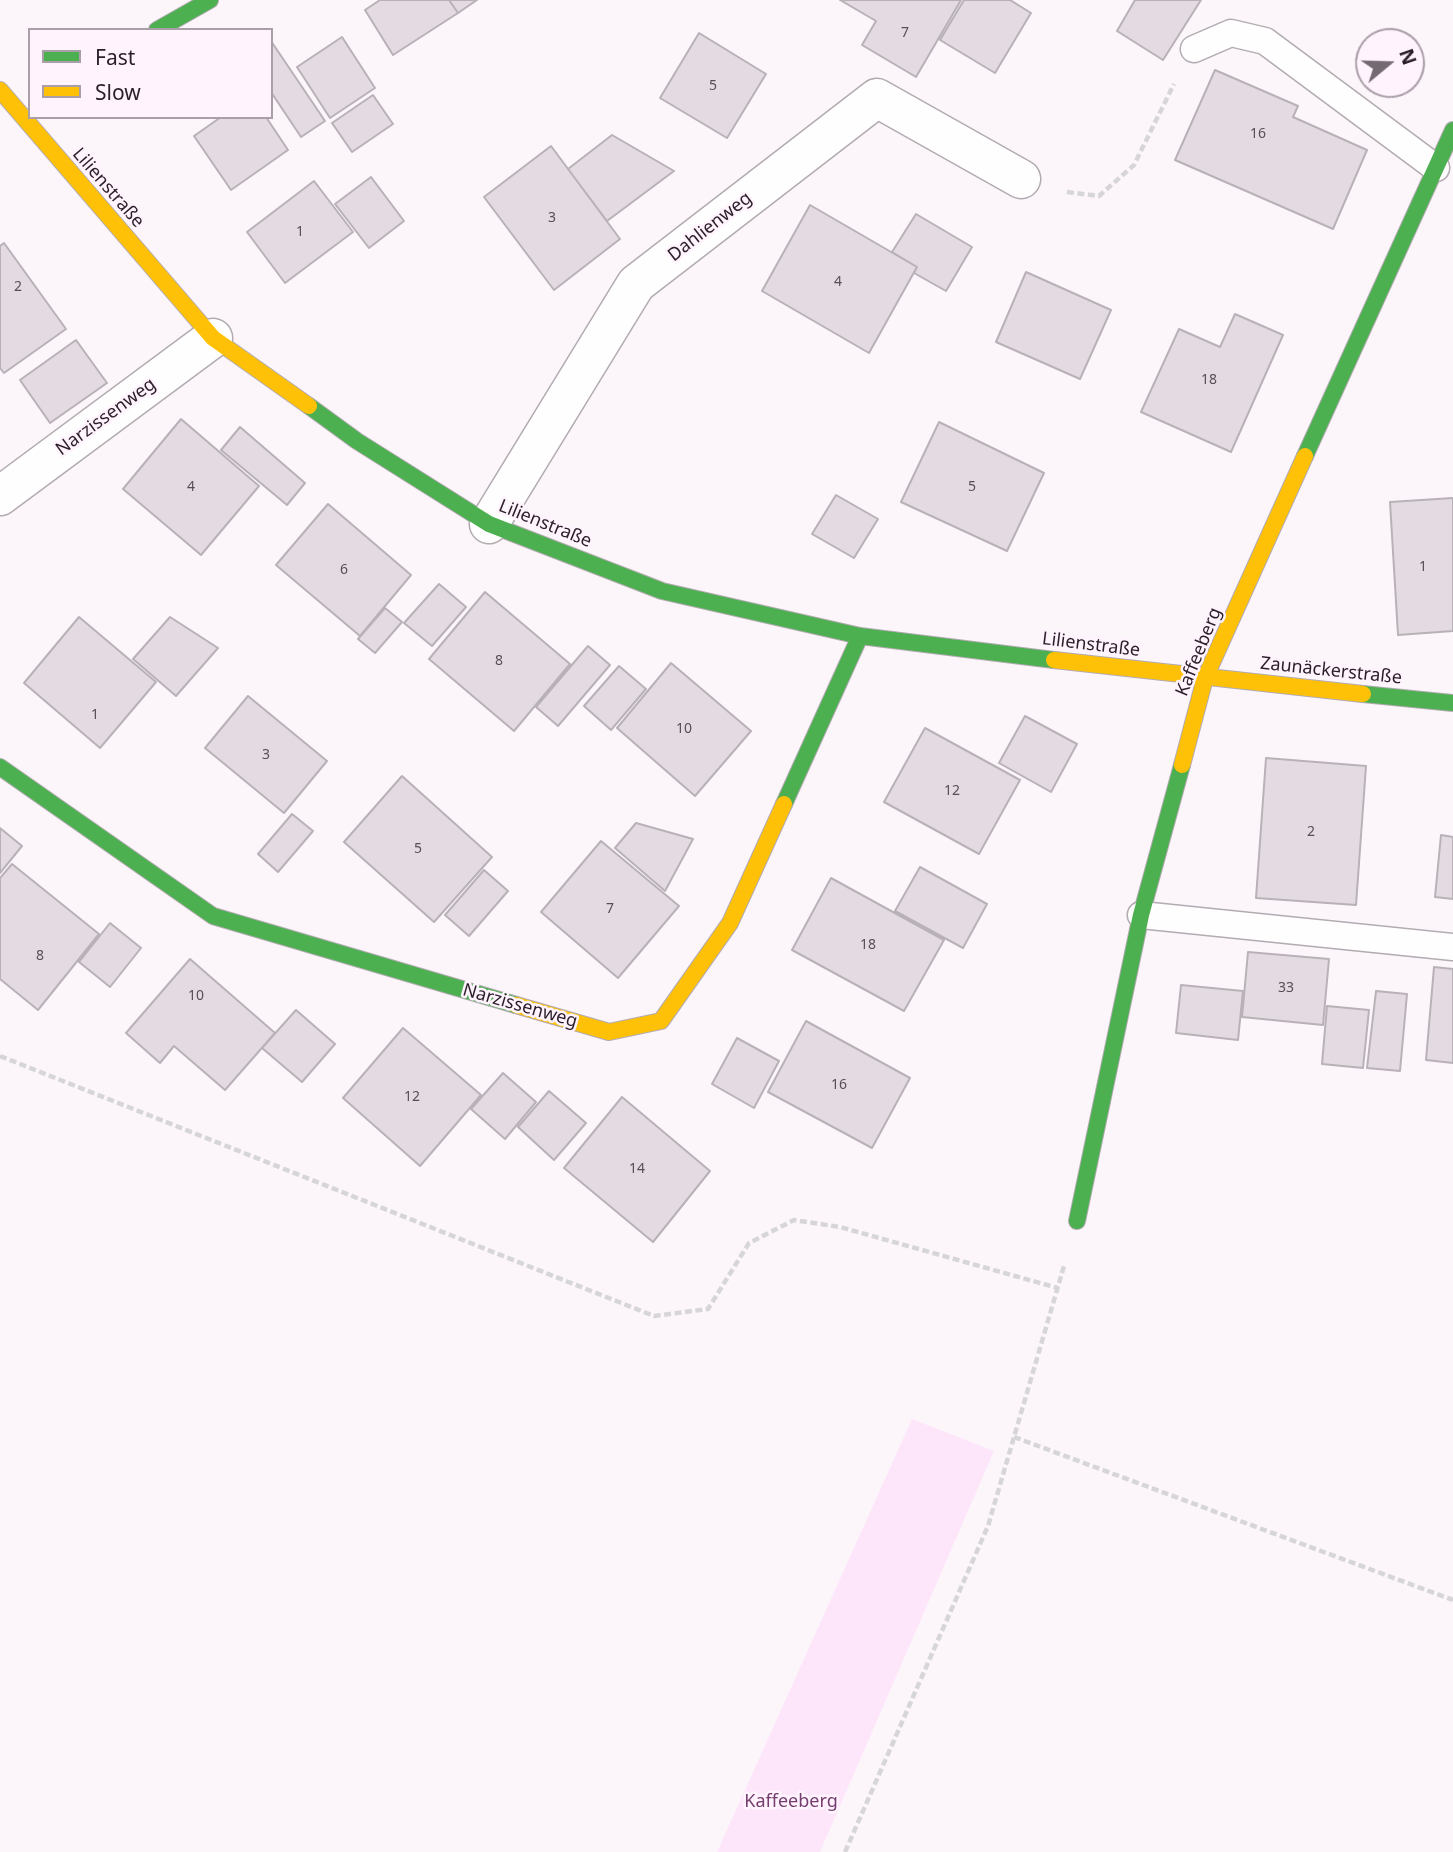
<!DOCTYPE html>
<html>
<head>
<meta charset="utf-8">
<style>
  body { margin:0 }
  #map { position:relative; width:1453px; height:1852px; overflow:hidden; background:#fcf6fb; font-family:"Noto Sans",sans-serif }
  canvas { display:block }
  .legend { position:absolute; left:28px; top:28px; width:245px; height:91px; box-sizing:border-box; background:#fff3fd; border:2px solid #aa9ea8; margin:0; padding:9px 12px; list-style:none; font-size:21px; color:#2a1f28 }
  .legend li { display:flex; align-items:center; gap:14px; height:35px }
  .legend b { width:35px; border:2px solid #aa9ea8 }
  .north { position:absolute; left:1355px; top:28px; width:70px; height:70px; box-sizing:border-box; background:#fff3fd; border:2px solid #aa9ea8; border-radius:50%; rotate:71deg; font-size:19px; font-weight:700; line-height:28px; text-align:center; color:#2a1f28 }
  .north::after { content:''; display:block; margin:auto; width:24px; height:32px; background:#746a72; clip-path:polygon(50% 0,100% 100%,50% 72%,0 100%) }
</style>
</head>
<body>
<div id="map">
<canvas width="1453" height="1852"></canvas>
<ul class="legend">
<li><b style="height:9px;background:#4caf50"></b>Fast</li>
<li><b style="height:9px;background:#ffc107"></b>Slow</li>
</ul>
<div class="north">N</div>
</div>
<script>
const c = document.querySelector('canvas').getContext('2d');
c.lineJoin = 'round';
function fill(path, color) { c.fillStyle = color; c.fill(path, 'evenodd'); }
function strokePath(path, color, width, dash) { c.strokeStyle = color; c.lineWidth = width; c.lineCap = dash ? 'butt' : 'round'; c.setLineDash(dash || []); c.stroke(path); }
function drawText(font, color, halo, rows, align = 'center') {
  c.font = font + ' "Noto Sans",sans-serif'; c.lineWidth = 5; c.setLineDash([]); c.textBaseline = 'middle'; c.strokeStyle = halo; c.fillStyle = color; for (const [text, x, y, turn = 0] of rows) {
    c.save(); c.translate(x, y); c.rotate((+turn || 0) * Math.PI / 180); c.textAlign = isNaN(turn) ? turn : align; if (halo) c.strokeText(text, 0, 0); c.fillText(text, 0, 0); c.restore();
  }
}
const green = new Path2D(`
  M912,1419L994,1451L820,1852H717Z`);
const building = new Path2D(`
  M380,0H449L458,13L393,55L365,10Z
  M449,0H477L458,13Z
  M840,0H961L916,77L862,45L876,21Z
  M964,0H1010L1031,13L995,73L940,40Z
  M1135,0H1201L1163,60L1117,31Z
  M699,33L766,74L727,138L660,98Z
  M342,37L375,88L330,118L297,67Z
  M271,41L325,121L301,137L271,92Z
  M1215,70L1298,106L1293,117L1367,150L1333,229L1175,160Z
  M373,95L393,124L352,152L332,123Z
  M221,117H266L288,150L231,190L194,136Z
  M612,135L674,171L607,221L568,169Z
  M551,146L620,239L554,290L484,197Z
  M371,177L404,221L369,248L335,204Z
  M314,181L353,232L285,283L247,232Z
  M810,205L917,267L869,353L762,291Z
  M916,214L972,247L946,291L914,273L917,267L892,252Z
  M4,243L66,329L4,373L0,368V246Z
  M1026,272L1111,310L1080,379L996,342Z
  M1235,314L1283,335L1231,452L1141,412L1179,329L1220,347Z
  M76,340L107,383L50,423L20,380Z
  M181,419L259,486L201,555L123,489Z
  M939,422L1044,473L1007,551L901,502Z
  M240,427L305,483L287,505L221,450Z
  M836,495L878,519L854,558L812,534Z
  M1453,498V631L1398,635L1390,502Z
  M328,504L411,575L360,636L276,565Z
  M439,584L466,607L432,646L404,623Z
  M485,592L570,664L514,731L429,659Z
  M385,608L402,622L375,653L358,639Z
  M79,617L156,682L100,748L24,683Z
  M170,617L218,648L176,696L133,659Z
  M588,646L610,665L558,726L536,707Z
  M671,663L751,731L695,796L617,728Z
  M619,666L646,689L611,730L584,706Z
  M248,696L327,761L284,813L205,748Z
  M1025,716L1077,744L1051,792L999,763Z
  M925,728L1020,780L979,854L884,802Z
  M1266,758L1366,766L1356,905L1256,898Z
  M402,776L492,857L434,922L344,842Z
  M292,814L313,831L278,872L258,854Z
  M636,823L693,839L665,891L615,848Z
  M0,828L22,846L0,873Z
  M1441,835L1453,837V899L1435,897Z
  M601,841L679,906L618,978L541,912Z
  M12,864L99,934L38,1010L0,979V878Z
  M920,867L987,904L963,948L895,911Z
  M484,870L508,891L469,936L445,915Z
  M831,878L944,940L904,1011L792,950Z
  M110,923L141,948L110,987L79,962Z
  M1248,952L1329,959L1323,1025L1242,1017Z
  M190,959L275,1033L225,1090L174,1046L160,1063L126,1033Z
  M1434,967L1453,969V1063L1426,1060Z
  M1181,985L1243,991L1238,1040L1176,1033Z
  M1376,991L1407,994L1400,1071L1367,1068Z
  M1327,1006L1369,1010L1363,1068L1322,1064Z
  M296,1010L335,1044L302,1082L262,1048Z
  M806,1021L910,1078L872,1148L768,1092Z
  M403,1028L481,1095L420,1166L343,1098Z
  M737,1038L779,1061L754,1108L712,1084Z
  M503,1073L536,1102L505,1139L471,1109Z
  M549,1091L586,1123L554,1160L518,1127Z
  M622,1097L710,1171L653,1242L564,1168Z`);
const path = new Path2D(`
  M1067,192L1099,196L1134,165L1174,84
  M0,1056L654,1316L708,1309L749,1243L794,1220L840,1227L1058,1288
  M1014,1437L1453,1600
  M845,1852L988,1526L1064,1266`);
const lane = new Path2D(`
  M1194,49L1231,33L1265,41L1436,168
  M1141,915L1453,947`);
const street = new Path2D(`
  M0,496L213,338
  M489,524L636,284L877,98L1021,179`);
const fast = new Path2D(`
  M157,30L210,0
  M309,406L357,441L489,524L662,591L860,636L1054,660
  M1305,456L1453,130
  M1363,694L1453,703
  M0,767L213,916L516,1005
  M784,804L860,636
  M1077,1221L1141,915L1182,765`);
const slow = new Path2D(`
  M0,90L213,338L309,406
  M1054,660L1363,694
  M1182,765L1205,678L1305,456
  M516,1005L609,1032L661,1021L730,923L784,804`);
const numberNames = [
  ["7",905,33],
  ["5",713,86],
  ["16",1258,134],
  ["3",552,218],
  ["1",300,232],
  ["4",838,282],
  ["2",18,287],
  ["18",1209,380],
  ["4",191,487],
  ["5",972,487],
  ["1",1423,567],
  ["6",344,570],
  ["8",499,661],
  ["1",95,715],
  ["10",684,729],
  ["3",266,755],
  ["12",952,791],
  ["2",1311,832],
  ["5",418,849],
  ["7",610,909],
  ["18",868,945],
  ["8",40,956],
  ["33",1286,988],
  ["10",196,996],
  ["16",839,1085],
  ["12",412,1097],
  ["14",637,1169]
];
const streetNames = [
  ["Lilienstraße",108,188,49],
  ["Dahlienweg",710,227,-38],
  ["Narzissenweg",106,417,-36],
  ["Lilienstraße",545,524,22],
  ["Lilienstraße",1091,645,7],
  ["Kaffeeberg",1199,652,-68],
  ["Zaunäckerstraße",1331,671,6],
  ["Narzissenweg",520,1006,16]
];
const parkNames = [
  ["Kaffeeberg",791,1802]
];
fill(green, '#fde6fa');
fill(building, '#e4dbe2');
strokePath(building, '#b9b1b8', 2);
strokePath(lane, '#b2abb1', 29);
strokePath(street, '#b2abb1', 41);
strokePath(fast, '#b2abb1', 18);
strokePath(slow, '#b2abb1', 18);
strokePath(path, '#d7d6d7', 4.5, [7, 3.5]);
strokePath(lane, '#fffefe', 26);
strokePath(street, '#fffefe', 38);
strokePath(fast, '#4caf50', 16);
strokePath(slow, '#ffc107', 16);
drawText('14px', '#584e56', null, numberNames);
drawText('18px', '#2a1f28', '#fff3fd', streetNames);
drawText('18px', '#753d70', '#fff3fd', parkNames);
</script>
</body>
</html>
